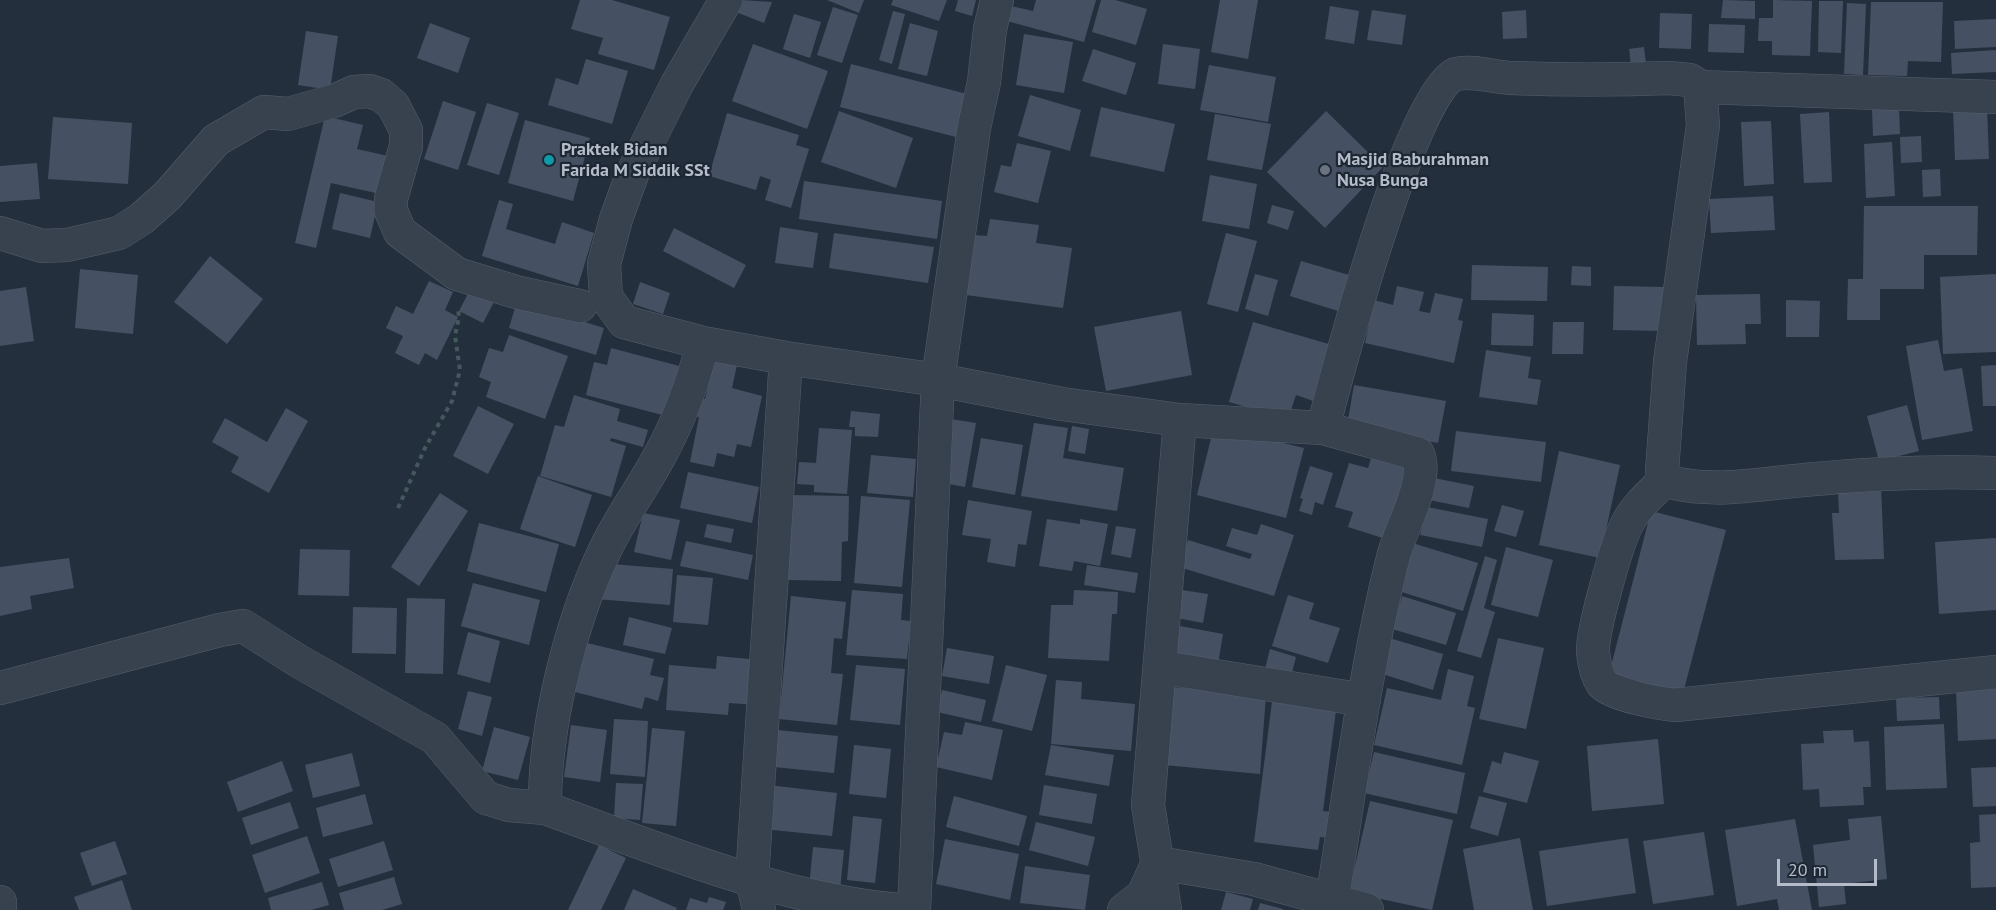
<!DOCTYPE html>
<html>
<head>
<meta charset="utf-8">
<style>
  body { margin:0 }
  #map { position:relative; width:1996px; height:910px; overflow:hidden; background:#242f3e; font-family:"PT Sans",sans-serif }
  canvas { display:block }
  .scale { position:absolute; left:1777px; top:859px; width:100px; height:27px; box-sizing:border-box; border:3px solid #b4bcc9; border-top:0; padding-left:8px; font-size:18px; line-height:21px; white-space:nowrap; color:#b4bcc9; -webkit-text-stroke:4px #1d2633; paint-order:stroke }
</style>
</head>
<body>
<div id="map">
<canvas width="1996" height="910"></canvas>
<div class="scale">20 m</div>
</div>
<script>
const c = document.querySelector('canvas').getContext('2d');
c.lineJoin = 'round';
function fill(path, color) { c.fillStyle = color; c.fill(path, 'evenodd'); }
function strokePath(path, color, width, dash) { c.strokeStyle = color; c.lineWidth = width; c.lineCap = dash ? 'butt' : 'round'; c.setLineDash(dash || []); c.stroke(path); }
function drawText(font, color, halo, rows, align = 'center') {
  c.font = font + ' "PT Sans",sans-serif'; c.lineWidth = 4.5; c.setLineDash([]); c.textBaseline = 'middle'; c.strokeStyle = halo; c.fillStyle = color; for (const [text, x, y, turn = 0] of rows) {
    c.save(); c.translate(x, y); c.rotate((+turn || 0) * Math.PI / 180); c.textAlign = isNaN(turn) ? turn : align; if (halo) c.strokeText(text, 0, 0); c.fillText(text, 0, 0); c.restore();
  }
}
const building = new Path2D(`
  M580,0H612L670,17L654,70L598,54L603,38L571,29Z
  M741,0L772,2L764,23L736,12Z
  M827,0H864L859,13Z
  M893,0H947L939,21L891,5Z
  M958,0H976L972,16L955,11Z
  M1036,0H1096L1084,42L1007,21L1011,6L1033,11Z
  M1101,0H1115L1147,9L1136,45L1092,32Z
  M1220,0H1258L1248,59L1211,52Z
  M1723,0L1755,1V19L1721,18Z
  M1773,0L1812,1L1810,56L1772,55V41H1758L1759,18H1773Z
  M1819,1H1843L1841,53L1818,52Z
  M1871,2H1943L1941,62L1908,61L1907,76L1868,75Z
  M1847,3L1866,4L1863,75L1844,74Z
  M1330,6L1359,11L1354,44L1325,39Z
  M833,7L858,15L842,63L817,55Z
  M1372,10L1406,15L1402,45L1367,40Z
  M1526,10L1527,38L1503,39L1502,12Z
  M893,11L905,14L892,64L879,60Z
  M1660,13L1692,14L1691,49L1659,48Z
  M794,14L821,22L810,58L783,49Z
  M1996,19V47L1955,49L1954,21Z
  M430,23L470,38L458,73L417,58Z
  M910,23L938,31L927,76L898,69Z
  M1709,24L1745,25L1744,53L1708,52Z
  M306,31L338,36L330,90L298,85Z
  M1024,34L1073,42L1064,93L1016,85Z
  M753,44L828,71L807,129L732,101Z
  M1163,44L1200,49L1195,89L1158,84Z
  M1644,47L1647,72L1632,74L1629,49Z
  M1093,49L1136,63L1126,95L1082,81Z
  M1996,50V72L1952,74L1951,53Z
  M586,59L628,71L612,124L548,105L556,78L578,85Z
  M851,64L967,94L956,137L840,107Z
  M1209,65L1276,77L1268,122L1200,110Z
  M1030,95L1081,110L1070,151L1018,136Z
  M443,101L476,112L458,170L424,159Z
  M487,103L519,113L499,175L467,165Z
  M1101,107L1175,124L1164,172L1090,156Z
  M1899,108L1900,134L1873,136L1872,109Z
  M1987,108L1989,159L1955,160L1953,109Z
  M839,111L913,138L896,188L821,162Z
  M1326,111L1383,167L1325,228L1267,172Z
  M1829,112L1832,182L1804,183L1800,114Z
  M727,113L799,135L796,145L809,149L791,208L765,200L771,180L760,176L756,190L709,176Z
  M1215,114L1271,124L1262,170L1207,160Z
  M325,116L363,125L357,149L397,158L389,196L331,183L316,248L295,243Z
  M53,117L132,123L128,184L48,179Z
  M525,120L590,138L573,201L508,183Z
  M1771,121L1774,184L1744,186L1741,122Z
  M1921,136L1922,162L1901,163L1900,137Z
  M1892,142L1895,196L1866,198L1864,144Z
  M1017,143L1051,151L1038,203L994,192L1001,165L1011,167Z
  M37,163L40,199L0,202V166Z
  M1940,169L1941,196L1923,197L1922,170Z
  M1210,175L1257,184L1249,229L1202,221Z
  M804,181L942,201L937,239L799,219Z
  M340,193L378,202L370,238L332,229Z
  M1773,196L1775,230L1711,233L1709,199Z
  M499,200L513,204L506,229L555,244L562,222L594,233L578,286L482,256Z
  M1272,205L1294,211L1288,230L1267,223Z
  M1864,206H1978L1977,255H1924V289H1880V320H1847L1848,279H1863Z
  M990,219L1039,225L1036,243L1072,248L1063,308L966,295L974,235L987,236Z
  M780,227L818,233L813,268L775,263Z
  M674,228L746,265L734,288L663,251Z
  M834,233L934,247L928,283L829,268Z
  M1226,233L1257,241L1238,312L1207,304Z
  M210,256L263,299L227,344L174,302Z
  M1301,261L1349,275L1338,311L1290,296Z
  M1472,265L1548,267L1547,301L1471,300Z
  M1572,266L1591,267V286L1571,285Z
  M80,269L138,275L133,334L75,328Z
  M1255,274L1278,280L1268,316L1245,309Z
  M1996,274V352L1943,354L1940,277Z
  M429,281L453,292L445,310L458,317L437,360L425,353L419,365L395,353L403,336L386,328L396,306L413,314Z
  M640,282L670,293L663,314L633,304Z
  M472,286L496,298L483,323L459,311Z
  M1397,286L1424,292L1419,311L1430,313L1435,293L1463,299L1458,320L1463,321L1454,363L1365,343L1374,300L1393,305Z
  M1614,286L1664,287L1663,331L1613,330Z
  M26,287L34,341L0,346V291Z
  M1760,294L1761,324H1745L1746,344L1697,345L1696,295Z
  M1786,300L1820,301L1819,337H1786Z
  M517,301L604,328L596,355L509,328Z
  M1181,311L1192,375L1106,391L1094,327Z
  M1492,313L1534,315L1533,346L1491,345Z
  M1253,322L1339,347L1322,404L1296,395L1288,419L1229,402Z
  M1553,322H1584L1583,354H1552Z
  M509,335L568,356L545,419L486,397L491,382L479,377L489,348L503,352Z
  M1938,340L1944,371L1962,368L1973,431L1922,440L1906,346Z
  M611,348L683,367L670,417L586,395L594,362L607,365Z
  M1486,350L1531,357L1528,378L1541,380L1537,405L1479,397Z
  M714,360L737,365L732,388L762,396L751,447L737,444L734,457L717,453L714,467L690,462L699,417L694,416L698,398L705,399Z
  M1996,365V406H1983L1981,366Z
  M1354,385L1446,401L1438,443L1347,426Z
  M574,395L620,409L617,421L648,430L643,447L611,438L610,441L626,446L611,497L540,476L555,425L564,427Z
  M1907,405L1919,451L1879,461L1867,416Z
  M478,406L514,424L488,474L453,456Z
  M286,408L308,421L269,493L231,472L239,457L212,442L225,418L267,442Z
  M851,411L880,414L878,437L855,436V427H849Z
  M951,419L976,423L965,487L939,482Z
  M1034,423L1068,428L1063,458L1124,468L1117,511L1021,496Z
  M1072,426L1089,429L1085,454L1068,451Z
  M1214,426L1304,448L1286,518L1197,495Z
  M819,428L852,430L847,494L814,492V485L797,484L799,462L816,463Z
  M1456,431L1546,442L1541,482L1451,471Z
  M981,438L1023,445L1015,495L972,487Z
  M1559,451L1620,465L1600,558L1539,545Z
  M1373,452L1412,464L1392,541L1348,527L1353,512L1335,507L1349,463L1368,468Z
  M871,455L916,459L913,497L867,493Z
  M1310,466L1333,473L1323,505L1315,502L1312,515L1299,511L1303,499L1300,498Z
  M688,472L759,487L752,523L680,508Z
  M538,476L592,495L575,547L520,529Z
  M1434,478L1474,486L1469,508L1429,500Z
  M1881,486L1884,559L1835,560L1832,513H1839L1838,489Z
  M440,493L468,511L419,586L391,567Z
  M789,495L849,496L848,541L842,542L841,581L787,580Z
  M861,496L910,500L902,587L854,583Z
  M968,500L1032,511L1026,545L1018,544L1015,567L987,562L991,539L962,535Z
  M1502,505L1524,511L1516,537L1494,531Z
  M1427,507L1488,519L1482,547L1420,535Z
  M1651,511L1726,530L1682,697L1608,678Z
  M643,513L680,520L671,560L634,552Z
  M1047,519L1080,524V519L1108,524L1100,566L1074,561L1072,571L1039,566Z
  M479,523L559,544L546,592L467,571Z
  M707,524L734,529L731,543L704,537Z
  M1261,524L1294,535L1274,596L1179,567L1188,540L1250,559L1252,554L1226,546L1232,528L1257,535Z
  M1116,526L1136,529L1131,558L1111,554Z
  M1996,538V610L1939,614L1935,542Z
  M686,541L753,555L748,580L680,566Z
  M1409,542L1478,563L1463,611L1395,590Z
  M1506,547L1553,560L1538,617L1491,605Z
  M300,549L350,550L349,596L298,595Z
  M1485,556L1497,560L1484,608L1495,612L1481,658L1457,651Z
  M69,558L74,588L30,596L32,609L0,616V567Z
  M599,563L673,569L670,605L596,599Z
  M1087,565L1138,573L1135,593L1084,585Z
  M677,575L713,578L708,625L673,622Z
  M473,583L540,600L529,645L461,626Z
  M852,590L903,594L901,620L911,621L907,659L846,655Z
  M1074,590L1118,592L1117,614H1112L1109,661L1048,658L1051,605H1073Z
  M1182,590L1208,594L1203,623L1177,618Z
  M1288,595L1314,603L1309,619L1340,628L1328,663L1272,646Z
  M791,596L846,602L842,639L834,638L831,673L843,674L837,725L779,719Z
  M1402,596L1456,613L1446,645L1392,629Z
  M407,598L445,599L443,674L405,673Z
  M353,607L397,608L396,654L352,653Z
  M629,617L672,628L665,654L623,645Z
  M1180,626L1223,634L1218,664L1175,657Z
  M468,632L500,641L490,683L457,674Z
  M1386,637L1443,654L1433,690L1376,672Z
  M1498,638L1544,648L1526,729L1479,719Z
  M587,643L654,659L650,675L664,678L658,701L645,697L642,709L575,692Z
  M947,648L994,656L989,684L942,676Z
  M1270,649L1296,657L1290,680L1264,673Z
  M717,656L760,660L756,705L729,703L728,715L666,710L669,665L716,669Z
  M856,665L905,669L900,725L850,720Z
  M1006,665L1047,675L1032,731L992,721Z
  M1448,669L1474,676L1467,706L1475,708L1462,765L1374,745L1387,688L1441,700Z
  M1056,680L1082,682L1081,699L1135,704L1131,751L1051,744Z
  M1171,687L1266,695L1260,774L1164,765Z
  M1996,687V739L1958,741L1956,689Z
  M942,690L986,700L981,722L937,712Z
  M468,691L492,697L482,736L458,729Z
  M1939,697L1940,719L1897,721L1896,698Z
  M1272,702L1336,710L1323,811L1340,813L1337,839L1320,837L1318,850L1254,842Z
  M614,719L648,721L645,777L610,774Z
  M965,722L1003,730L992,780L936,767L944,732L962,735Z
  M1944,724L1947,788L1886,790L1884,727Z
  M571,725L607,730L600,782L564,777Z
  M494,727L530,737L518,780L482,771Z
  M652,728L685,731L676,826L642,823Z
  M777,730L838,736L834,773L774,767Z
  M1853,730L1854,742L1869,741L1871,787H1863L1864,805L1820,807L1819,789L1803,790L1801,744L1824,743L1823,731Z
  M1658,739L1664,804L1592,811L1587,746Z
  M854,745L891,749L886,798L849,794Z
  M1051,745L1114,755L1109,786L1045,775Z
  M1374,752L1465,773L1457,814L1364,793Z
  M1504,752L1539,761L1527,803L1483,792L1492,761L1501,764Z
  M352,753L360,786L313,798L305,765Z
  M282,761L293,791L238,812L227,782Z
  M1996,767V806L1973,807L1971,768Z
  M616,783L643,784L640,820L614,818Z
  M768,785L837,793L832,836L763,829Z
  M1044,785L1097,794L1092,824L1039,815Z
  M365,794L373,824L323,837L316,808Z
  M954,796L1027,816L1019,846L946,827Z
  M1479,796L1507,803L1498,836L1470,828Z
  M1370,801L1453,820L1432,910L1349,892Z
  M290,802L299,828L251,845L242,818Z
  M1996,814V887L1971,888L1970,843L1980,842L1979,815Z
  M853,816L882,819L875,883L847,880Z
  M1881,816L1887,879L1844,884L1846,904L1819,907L1813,845L1850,840L1848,819Z
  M1795,819L1812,910H1779L1777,899L1737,906L1725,830Z
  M1036,822L1095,837L1088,866L1029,850Z
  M1704,832L1714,895L1653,904L1643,841Z
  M307,836L320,873L265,893L252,855Z
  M1520,838L1533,910H1474L1463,849Z
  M1628,838L1636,893L1547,906L1539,851Z
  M945,839L1019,854L1010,900L936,884Z
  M115,841L127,874L92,886L80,853Z
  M384,841L393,870L338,887L329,859Z
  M599,845L626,858L601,910H568Z
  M813,847L844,850L840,890L809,887Z
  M1025,866L1090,875L1085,910L1020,903Z
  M394,877L402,904L382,910H344L339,893Z
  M122,880L132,910H79L74,897Z
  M322,882L329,905L311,910H271L268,898Z
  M633,889L677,908L676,910H624Z
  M1226,892L1253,899L1250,910H1221Z
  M709,897L726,902L723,910H686L690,898L707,903Z
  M1260,903L1283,909V910H1258Z`);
const path = new Path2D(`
  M398,508L425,448L452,401L460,370L455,336L459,317L458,308`);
const minor = new Path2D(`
  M726,0L677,84L633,172L616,219L604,264L606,297L624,322L703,343L786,358L938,380L1062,404L1180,420L1323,428L1418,454C1429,480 1401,528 1394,554C1365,667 1351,785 1332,900
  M1700,87L1703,125L1670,362L1662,471C1666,478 1670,482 1679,484C1723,493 1772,482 1816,479C1876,473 1936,471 1996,473
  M0,233L42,246L67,245L119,233L141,219L167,196L216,140L264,112L288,114L334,101L354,92L369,91L381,95L393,105L406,130V146L391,199V211L400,232L457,274L516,292L580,306
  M1323,428C1336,378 1413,84 1456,74C1472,70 1493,77 1510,78C1563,80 1616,80 1669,78L1690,80L1700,87L1996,97
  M1666,479C1652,493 1636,506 1627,524C1617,543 1592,631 1593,652C1594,663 1596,674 1602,683C1612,695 1660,704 1676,705L1996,672
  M1160,667L1364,700
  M0,688L220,630L243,626L300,662L435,738L486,798L509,805L545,808C656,848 782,900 900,910
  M545,808C544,728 570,624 604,552C619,519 642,489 659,457C679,421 693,383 703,343
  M1158,863L1254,879L1367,910
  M0,902V910
  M759,910L752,879L786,358
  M914,910L938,380L974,128L984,82L990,29L997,0
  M1124,910L1143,895L1158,863
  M1165,910L1148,805L1180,420`);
const markers = [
  [549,160,6,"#0f9aa8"],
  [1325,170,6,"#6b7280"]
];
const poiNames = [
  ["Praktek Bidan",561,150],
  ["Farida M Siddik SSt",561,171],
  ["Masjid Baburahman",1337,160],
  ["Nusa Bunga",1337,181]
];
fill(building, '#455162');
strokePath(minor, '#565f6c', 34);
strokePath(path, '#44595c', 4, [4.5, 4.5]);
strokePath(minor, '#38414e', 33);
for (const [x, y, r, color] of markers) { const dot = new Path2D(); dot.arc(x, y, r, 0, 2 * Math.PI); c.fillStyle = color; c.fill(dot); strokePath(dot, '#1d2633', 2); }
drawText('bold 18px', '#b4bcc9', '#1d2633', poiNames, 'left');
</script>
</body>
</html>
